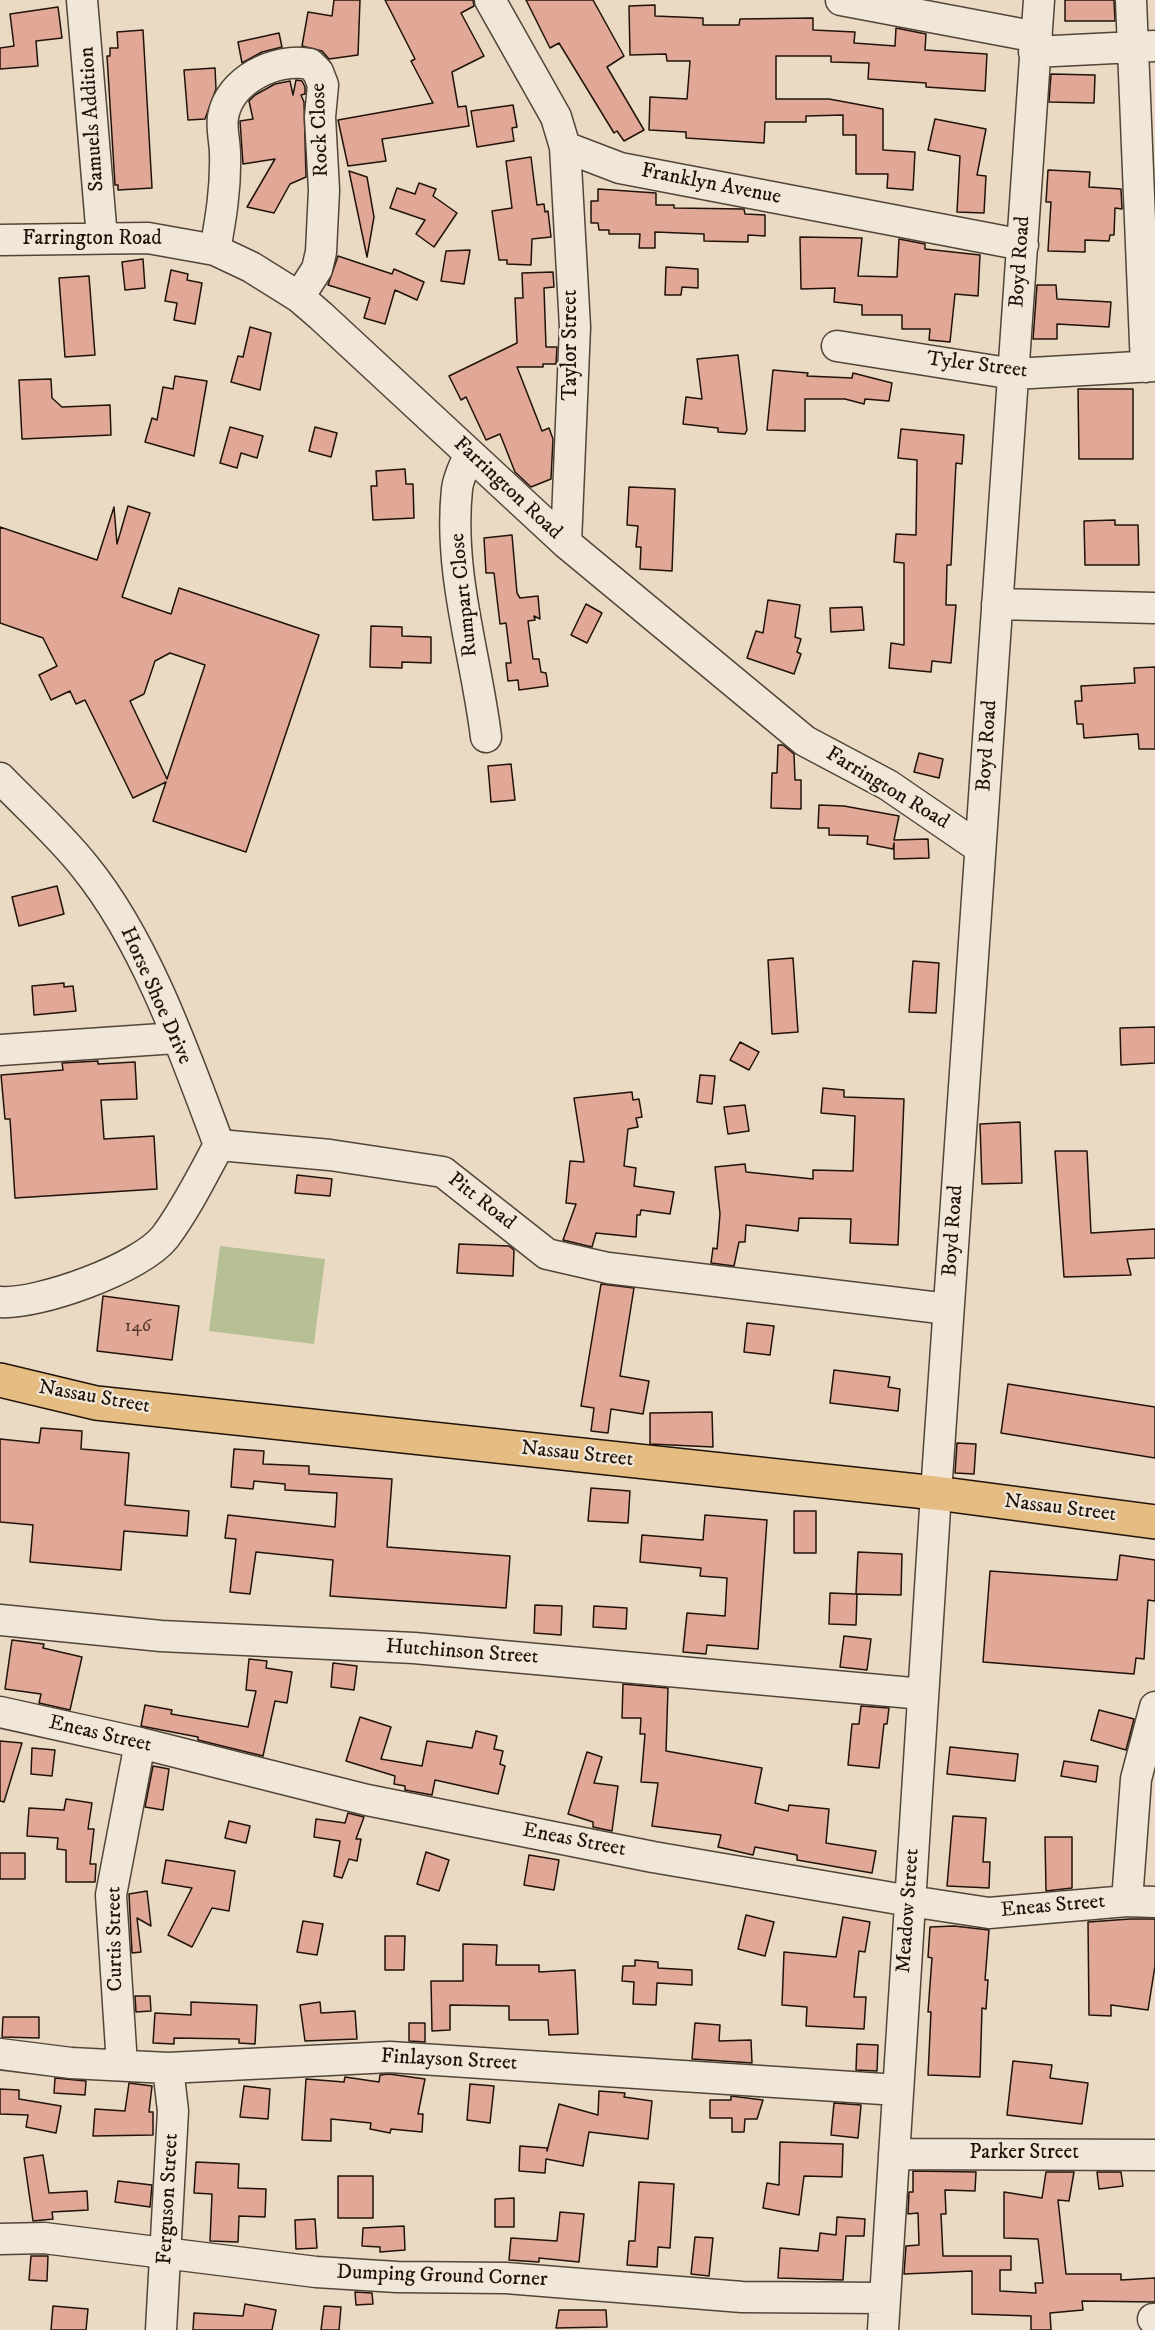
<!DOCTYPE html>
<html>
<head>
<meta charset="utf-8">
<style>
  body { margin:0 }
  canvas { display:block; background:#eadac3 }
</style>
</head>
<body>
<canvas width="1155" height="2330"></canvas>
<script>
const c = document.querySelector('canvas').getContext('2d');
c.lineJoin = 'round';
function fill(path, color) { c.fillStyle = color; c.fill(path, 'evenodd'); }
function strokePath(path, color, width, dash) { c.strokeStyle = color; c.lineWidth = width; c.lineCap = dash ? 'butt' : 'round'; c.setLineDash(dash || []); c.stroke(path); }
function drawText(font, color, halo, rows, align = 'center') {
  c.font = font + ' "IM FELL DW Pica",serif'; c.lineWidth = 4.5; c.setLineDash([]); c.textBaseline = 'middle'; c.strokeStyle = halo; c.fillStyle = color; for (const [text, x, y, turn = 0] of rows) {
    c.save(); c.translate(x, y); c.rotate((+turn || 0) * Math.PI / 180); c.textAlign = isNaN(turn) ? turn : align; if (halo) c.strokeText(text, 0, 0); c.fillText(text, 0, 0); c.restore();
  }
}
const green = new Path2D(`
  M220,1246L325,1259L314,1344L209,1331Z`);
const building = new Path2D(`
  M334,0H360L358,55L329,59L322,51L302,46L308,12L332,16Z
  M385,0H473L474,6L461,13L484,56L452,72L458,107L466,106L469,126L382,139L386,161L348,166L338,120L433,103L411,61L415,59Z
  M526,0H593L624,56L607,67L644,130L624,141L617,131L614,133L559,43L550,48Z
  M1065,0H1114L1115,21H1065Z
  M655,5V16L703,18V25H739L740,19L813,18V30L855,32L854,43L895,46L896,28L926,34L925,50L987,54L985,91L926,87V83L868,79L869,63L831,62V56H776V99H829L883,109V150L915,152L913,190L887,188L888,174H856V135H843V115L806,116V122H765L764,143L686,138V132L649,130L650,97L687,99L690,61H667L666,54L630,55L629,6Z
  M58,7L62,38L36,41L38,66L0,69V48L14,46L10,14Z
  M143,30L152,188L118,190V185H115L107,56H110V48H118L117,32Z
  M279,33L282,47L262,52L242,63L238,42Z
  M215,68L216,89L205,119L188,120L184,70Z
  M1051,74L1095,75L1094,103L1049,102Z
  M296,80L302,81L305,87V94L301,95L304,102L306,177L290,184L274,213L247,207L275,159L243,164L240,121L253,119L249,101L255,95L275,84L290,81L293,95Z
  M513,105L517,127L512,128L514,141L477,147L471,111Z
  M935,119L986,129L977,175L986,176L984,213L957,212L960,156L928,150Z
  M531,157L537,205L544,204L545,212L548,211L551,237L532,239L531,265L507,264V260H499L492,211L512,208L506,161Z
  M1048,170L1090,172L1089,187L1121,189L1122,209L1115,208L1114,235H1110L1109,241L1085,240V252L1048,251L1051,202H1046Z
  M349,171L367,177L374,217L367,257Z
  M419,183L436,189L433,196L457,213L434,247L416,234L425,220L390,208L397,188L415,194Z
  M598,189L656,193V205H674V208L744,209L745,214L765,215V236L748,235V242L704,241V234L655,232V248H639L640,234H609V230H599L598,223H591V201H598Z
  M800,237L862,238L858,276L897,277L899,239L925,244V249L980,255L978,296L955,294L950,342L929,340L930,329H902V315H862V305L834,302L835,288L801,289Z
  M470,250L464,284L441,281L446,251Z
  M338,256L392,274L394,269L424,282L417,300L395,290L385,324L364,318L370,298L328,285Z
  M143,259L145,288L125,290L122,262Z
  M666,267L698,269V288L682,287L681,295H665Z
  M171,270L188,274L187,280L202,283L195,324L174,320L177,303L165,301Z
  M553,272L554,287L544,288L546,347H557L556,364H543V367H517L542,431L549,428L553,439L551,479L531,487L515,472L500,434L486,440L466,397L461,400L449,376L517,343L515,298H523L522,273Z
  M89,276L95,355L65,357L59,278Z
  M1037,285H1056L1057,299L1111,302L1109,327L1057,324V339H1033Z
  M250,327L271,333L260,390L231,382L238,356L243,357Z
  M738,355L747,430L745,434L718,432V428L683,424L686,397L702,399L697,359Z
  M773,370L808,373L807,376L852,378L853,373L892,383L889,401L865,399L864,404L845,399H805V431L767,430Z
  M175,376L207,381L194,456L145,442L152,418L157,420L163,387L173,389Z
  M51,379L52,398L62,407L110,405L111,435L22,439L19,380Z
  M1078,389H1133V459H1079Z
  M230,427L263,436L257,458L241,453L237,468L220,463Z
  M315,427L337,433L331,457L309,451Z
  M901,429L964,435L962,464L956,463L951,565H947L946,605H956L951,663L932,661L931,672L889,668L891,643L904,645V563L894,562L896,534L916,535L917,460L898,458Z
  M405,469L406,484H413L414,518L373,520L371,486H377L376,471Z
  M629,487L675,489L672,571L640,569L641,547H636L638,526L627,525Z
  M128,506L150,513L122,597L171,614L179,588L319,635L246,852L153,821L166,782L133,798L85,700L76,704L70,691L51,700L39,675L57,666L43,638L0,623V527L97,560L114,507L117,544ZM170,653L205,665L167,779L130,701L144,694L155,661Z
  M1115,520V525H1138L1139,565H1085L1084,521Z
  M512,535L517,593L520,598L538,596L540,619L534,616L535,620L528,621L533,659H539L541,672L546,673L548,686L519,690L518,680L508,681L506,663H511L506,623L500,624L494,573H486L484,538Z
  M768,600L800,605L795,637L801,639L797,652L801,654L794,674L747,658L756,631L763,633Z
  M586,604L602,613L587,643L571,635Z
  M862,607L864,630L831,632L830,608Z
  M371,626L402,627V636L431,637V663L402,662V668L370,667Z
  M1155,667V749H1139L1138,734L1084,738L1083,724H1077L1075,701H1082L1081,686L1135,683L1134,668Z
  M778,745H783L794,754L795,780H801V809L771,808L772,773H777Z
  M919,753L943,759L939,778L914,772Z
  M511,764L515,800L491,802L488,766Z
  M819,805L844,806L899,816L894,840L928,839L929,858L894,859V843L893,849L867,844L868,836L829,835V828H818Z
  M57,886L64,914L19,926L12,897Z
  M793,958L798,1032L772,1034L768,960Z
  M913,961L939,963L936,1013L909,1012Z
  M64,983V987L73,986L76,1011L34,1015L32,986Z
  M1155,1027V1063L1121,1065L1120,1028Z
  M740,1042L759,1052L749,1070L730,1060Z
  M98,1061V1064L135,1062L137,1099L101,1100L104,1139L154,1136L157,1189L15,1198L10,1119H5L1,1075L63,1070L62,1063Z
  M700,1075L715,1076L712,1104L697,1102Z
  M823,1088L844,1090V1097L904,1099L898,1245L850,1243L851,1219L799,1218L798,1231L746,1225L745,1242H739L734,1266L711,1263L713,1248L717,1249L720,1214L715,1167L745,1164L746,1172L813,1179V1170L853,1171L855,1116L821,1113Z
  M632,1092L633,1100L639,1099L642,1117L636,1118L638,1127L628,1129L624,1166L636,1168L634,1186L674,1192L670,1214L641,1210L640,1215H637L636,1237L596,1233L592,1247L563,1240L576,1204L566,1203L570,1161L584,1162L574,1098Z
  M745,1105L749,1131L728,1134L724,1107Z
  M1020,1122L1022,1183L982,1184L980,1124Z
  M1055,1151H1087L1091,1233L1155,1229V1258L1127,1259L1131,1275L1064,1277Z
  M297,1175L332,1179L330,1196L295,1193Z
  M459,1244L509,1246L514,1250L513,1276L457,1273Z
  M601,1284L634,1288L620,1376L649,1381L643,1414L611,1409L608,1433L591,1431L594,1408L581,1406Z
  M103,1296L179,1306L172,1360L97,1351Z
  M747,1323L774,1326L770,1355L744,1352Z
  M834,1370L890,1377L888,1387L900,1389L898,1411L830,1403Z
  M1008,1384L1155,1407V1458L1001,1433Z
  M712,1412L713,1447L650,1444V1413Z
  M41,1428L82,1431L81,1449L129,1453L125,1505L189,1511L187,1536L124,1531L121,1570L30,1562L33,1525L0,1522V1439L39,1443Z
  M957,1443L976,1444L974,1474L955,1473Z
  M234,1449L264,1451L263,1464L309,1466V1474L392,1479L387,1547L510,1556L506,1608L330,1596L333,1560L256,1552L250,1594L230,1592L236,1539L225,1538L228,1515L335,1527L337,1493L285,1490V1484L254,1481L253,1489L231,1487Z
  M591,1488L630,1491L628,1523L588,1521Z
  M794,1511H816V1553H794Z
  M705,1515L767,1520L758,1649L707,1645L706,1654L683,1652L687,1613L725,1616L727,1578L700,1576L701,1568L640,1562L642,1535L703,1540Z
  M858,1552L902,1554L901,1595L857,1594L856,1625L829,1624L830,1593L856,1594Z
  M1120,1555L1155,1560V1601L1148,1600L1144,1659L1136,1658L1134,1674L983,1662L990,1571L1117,1580Z
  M535,1605L562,1606L561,1635L534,1633Z
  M594,1606L627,1608L626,1629L593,1627Z
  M844,1636L871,1639L867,1670L840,1667Z
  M12,1640L44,1644L43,1648L82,1657L70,1710L39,1703L41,1694L5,1689Z
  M249,1659L267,1661L266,1668L292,1672L287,1703L275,1701L263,1756L198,1740V1737L141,1726L145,1705L172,1710L171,1714L248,1727L256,1691L246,1690Z
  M333,1663L357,1666L354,1690L331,1687Z
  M623,1684L668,1688L666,1751L762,1768L755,1803L788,1811L789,1805L829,1809L826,1843L876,1851L872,1873L797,1860V1855L755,1847L753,1855L718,1847L721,1835L652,1826L658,1783L641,1782L645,1734H640L641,1718H622Z
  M861,1706L889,1708L887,1724H884L879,1768L848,1765L852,1724H859Z
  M1099,1710L1134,1719L1126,1750L1091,1740Z
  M360,1717L391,1727L381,1759L422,1766L427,1741L472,1748L476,1731L497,1736L494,1749L503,1751L500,1764L505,1766L498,1794L435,1780L432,1795L405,1790V1786L394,1784L395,1776L346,1761Z
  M0,1741L22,1743L4,1802L0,1801Z
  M950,1747L1018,1754L1015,1781L947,1774Z
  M32,1748L55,1750L52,1776L31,1774Z
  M587,1752L602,1757L594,1783L618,1786L612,1831L593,1827V1822L568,1814Z
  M1064,1761L1098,1766L1096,1782L1061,1776Z
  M153,1766L169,1769L163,1810L145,1807Z
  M66,1799L92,1803L88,1829H94L90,1864H96L95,1882H66V1850L57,1849L58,1838L27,1836L29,1808L64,1810Z
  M348,1813L364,1817L356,1839H361L357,1861L349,1859L342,1878L334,1876L340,1841L314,1837L316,1819L345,1823Z
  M953,1816L986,1818L983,1862H990L989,1888L947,1886Z
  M229,1821L250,1826L246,1843L225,1838Z
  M1045,1837H1072V1888L1046,1891Z
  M426,1852L449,1860L439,1891L417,1884Z
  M0,1853H25V1879H0Z
  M529,1855L559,1860L554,1890L524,1885Z
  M166,1860L235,1871L229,1911L212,1908L192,1947L168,1935L192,1888L162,1883Z
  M147,1891L151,1926L137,1918L141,1952L132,1953L129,1894Z
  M746,1915L774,1922L765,1956L738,1949Z
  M843,1917L870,1922L865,1952L859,1951L854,1997H866L864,2029L806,2026L807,2007L782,2005L784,1952L836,1957Z
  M1130,1919H1155V1966L1148,2010L1111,2005V2016L1089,2015L1088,1922Z
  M303,1921L323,1924L317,1955L297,1952Z
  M954,1926L989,1930L985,1980H988L986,2009L982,2008L980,2077L928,2075L931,2012H928L932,1958L928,1957L930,1927Z
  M385,1936H405L404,1970H385Z
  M463,1944L497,1945L496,1965H539V1972L575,1970L578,2034L549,2035L548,2020H509V2006L450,2005V2030L432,2031L431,1981H463Z
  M635,1960L658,1962V1968L692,1970V1985L657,1983L656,2005L633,2004L634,1982L622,1981L623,1966H635Z
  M135,1996H150L151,2011L136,2012Z
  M191,2002L257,2005L255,2044L239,2043V2039L174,2038V2044L153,2043L155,2013L191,2015Z
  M320,2002L321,2013L355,2011L357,2039L305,2041L300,2005Z
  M3,2017H39V2038L2,2037Z
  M409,2023H425V2042L409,2041Z
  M695,2023L720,2025L719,2041L751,2040L752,2063L692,2059Z
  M857,2044L878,2045L877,2071L856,2070Z
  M1013,2061L1052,2065L1050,2078L1088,2083L1082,2124L1007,2115Z
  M389,2074L425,2079L418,2114H423L422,2132L391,2129L390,2133L370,2129L371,2123L331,2119V2141L302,2140L306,2079L344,2082L345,2077L379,2082L380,2075Z
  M55,2078L86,2081L85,2095L54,2093Z
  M129,2083L152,2086L149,2112H153V2135L93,2136L95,2109L125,2111Z
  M470,2084L494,2086L490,2123L467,2120Z
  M244,2086L270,2089L268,2119L240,2117Z
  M0,2089L19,2090V2099L61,2106L56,2133L26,2127L28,2115L0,2114Z
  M599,2091L625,2093L624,2097L652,2101L648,2139L589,2132L583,2166L546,2159L545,2173L519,2171L520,2146L547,2148V2151L559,2104L598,2115Z
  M731,2096L763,2100L757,2119H745L744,2132H732V2118H710V2100H731Z
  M834,2103L861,2105L858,2138L831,2135Z
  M780,2142L843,2144L842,2177L804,2176L799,2215L763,2208L767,2183L779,2185Z
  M43,2155L49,2193L87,2191L88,2210L52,2212L53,2219L33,2221L24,2158Z
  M196,2162L239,2164L238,2188L266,2189L265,2217L239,2216L238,2242L210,2241L212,2194L194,2193Z
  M913,2171L976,2172L975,2191L945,2190L946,2214H941L943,2256H1011V2270H1000V2291L1036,2293L1035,2283H1043L1038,2239L1004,2238V2192L1042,2198L1046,2172H1074L1069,2201L1058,2200L1066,2274H1121V2280L1155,2278V2302L1082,2301L1083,2310L1050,2313L1051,2330H1031V2316L972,2314V2271L904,2274L906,2246L919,2245L918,2213L908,2214L909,2192H913Z
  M1097,2172H1121L1123,2186L1099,2189Z
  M338,2176H373V2218H338Z
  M118,2181L152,2185L150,2207L115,2202Z
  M639,2182L674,2184L670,2248L658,2247L657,2267L627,2265L629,2241H635Z
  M514,2198V2227H495V2199Z
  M560,2212L584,2214L579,2262L539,2258V2262L509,2260L511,2238L557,2241Z
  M837,2217L865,2219L864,2236H846L843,2280L778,2278L780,2248L818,2251L820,2233L836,2235Z
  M315,2219L317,2248L296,2249L295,2220Z
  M404,2226L405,2250L380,2252V2247L362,2246L363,2228Z
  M695,2237L713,2238L709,2276L691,2274Z
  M31,2256H48L47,2281L29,2280Z
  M355,2292L372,2293L373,2304L356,2305Z
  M245,2304L276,2310L272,2330H193L194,2313L243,2316Z
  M53,2306L88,2309L86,2330H51Z
  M324,2306L341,2307L339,2330H321Z
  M559,2310H606L607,2327L556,2328Z`);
const minor = new Path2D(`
  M82,0L102,238
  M490,0L556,117L565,147L620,168L1023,245
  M841,0L1037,37
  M1131,0L1146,367
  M1034,52L1155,46
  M565,147L575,327L566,543
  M0,240L148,238L215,250L251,267L299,297L321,316L566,543L805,741L888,785L980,848
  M215,250C221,218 226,187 225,154C225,142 221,128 223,117C229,80 276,57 310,64L318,72L323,85L320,117L324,190L321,252L317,269L299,297
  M837,346L1014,374L1155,366
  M469,455C465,465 458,478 457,489C448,573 476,655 486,737
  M997,604L1155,608
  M0,778C28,807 60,835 85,867C146,942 185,1054 219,1145
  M0,1050L176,1038
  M219,1145L330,1155L443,1172L547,1254L608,1268L948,1309
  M0,1302C38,1305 141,1268 165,1237C186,1209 202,1176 219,1145
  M0,1620L161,1636L414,1648L923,1694
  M0,1712L140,1743L367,1800L653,1857L910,1901L989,1913L1127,1901L1155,1902
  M1127,1901L1136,1779L1155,1707
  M0,2054L71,2063L168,2068L390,2057L898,2090
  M122,2065L111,1895L140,1743
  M894,2154L1155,2155
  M0,2239L44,2238L316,2272L397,2277L506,2278L742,2297L885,2298
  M1153,2319H1155
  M161,2330L173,2111L168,2068
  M883,2330L936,1493L1039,0`);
const major = new Path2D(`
  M0,1380L96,1403L936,1493L1155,1522`);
const numberNames = [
  ["146",138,1327]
];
const streetNames = [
  ["Samuels Addition",93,119,-94],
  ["Rock Close",321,130,-92],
  ["Franklyn Avenue",711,185,11],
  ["Farrington Road",92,240],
  ["Boyd Road",1021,262,-86],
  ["Taylor Street",572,345,-90],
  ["Tyler Street",977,366,7],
  ["Farrington Road",507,489,43],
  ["Rumpart Close",465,595,-96],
  ["Boyd Road",988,746,-86],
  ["Farrington Road",887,789,31],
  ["Horse Shoe Drive",155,996,66],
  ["Pitt Road",481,1202,38],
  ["Boyd Road",954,1231,-86],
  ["Nassau Street",94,1398,10],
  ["Nassau Street",577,1455,6],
  ["Nassau Street",1060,1509,7],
  ["Hutchinson Street",462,1653,4],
  ["Eneas Street",100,1735,13],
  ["Eneas Street",574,1841,11],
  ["Eneas Street",1053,1907,-5],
  ["Meadow Street",909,1911,-86],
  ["Curtis Street",116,1939,-91],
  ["Finlayson Street",449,2061,3],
  ["Parker Street",1024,2154],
  ["Ferguson Street",169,2199,-87],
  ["Dumping Ground Corner",442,2277,2]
];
fill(green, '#b7c094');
fill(building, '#e1a797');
strokePath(building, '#201309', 1.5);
strokePath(minor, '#524538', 33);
strokePath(major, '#201309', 36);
strokePath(minor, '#f1e7d8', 30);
strokePath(major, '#e5bd82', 33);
drawText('18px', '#50382c', null, numberNames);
drawText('21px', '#201309', '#f1e7d8', streetNames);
</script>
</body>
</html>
